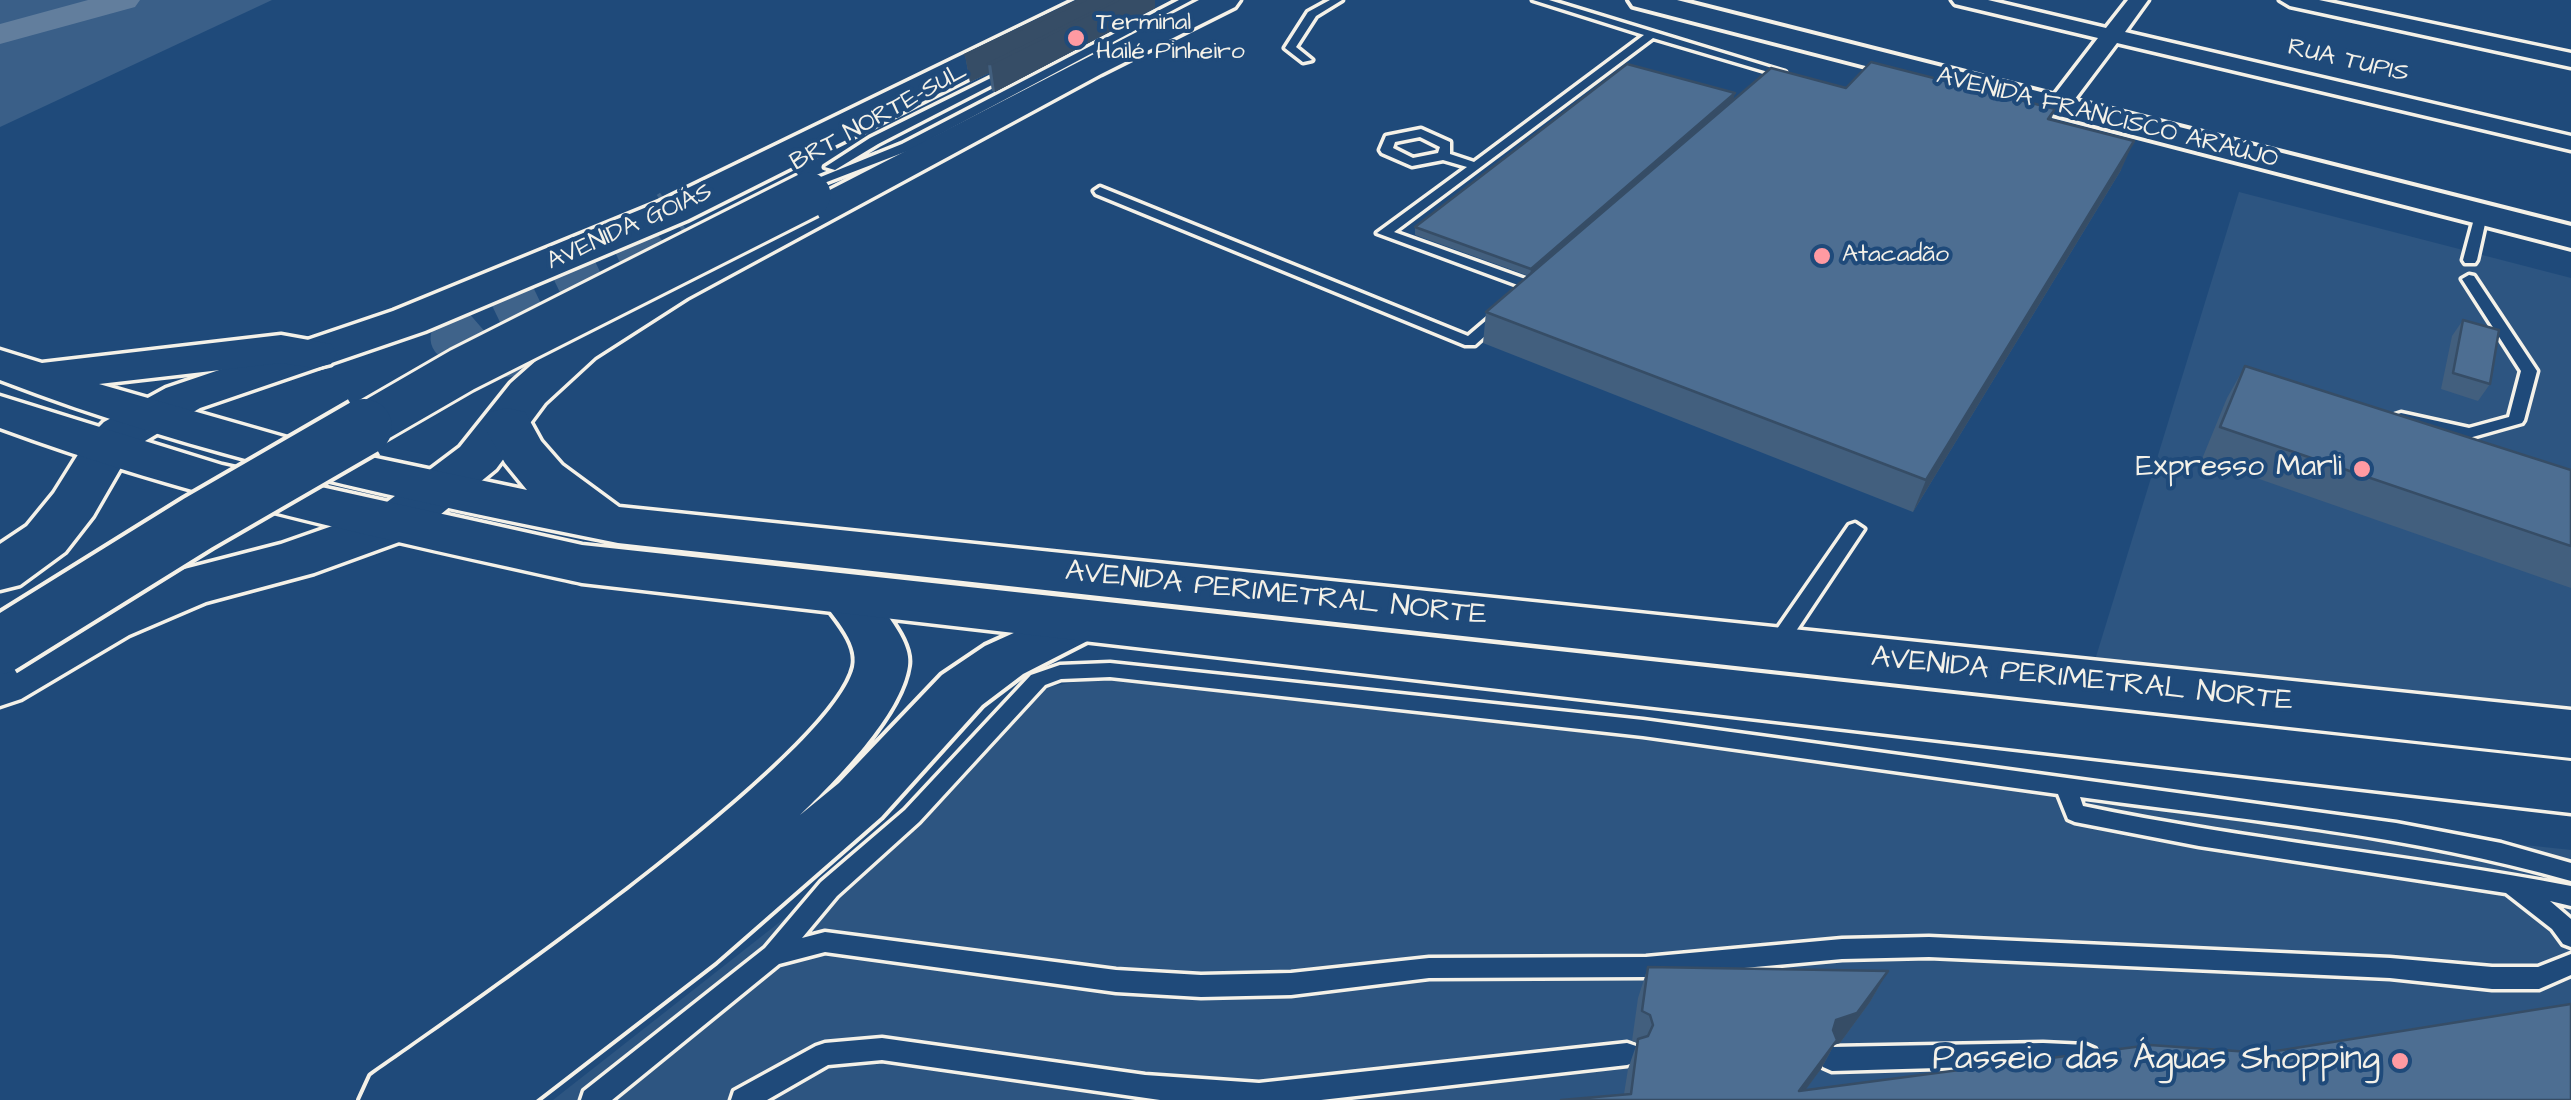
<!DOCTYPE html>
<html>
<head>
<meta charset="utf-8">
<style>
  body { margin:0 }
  canvas { display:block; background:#1f4a7a }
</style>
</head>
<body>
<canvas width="2571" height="1100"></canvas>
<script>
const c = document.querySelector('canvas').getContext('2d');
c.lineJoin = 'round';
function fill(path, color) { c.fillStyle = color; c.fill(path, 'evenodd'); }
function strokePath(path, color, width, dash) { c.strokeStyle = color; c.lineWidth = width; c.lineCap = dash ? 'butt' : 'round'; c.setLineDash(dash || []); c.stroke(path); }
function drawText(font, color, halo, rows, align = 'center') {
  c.font = font + ' "Architects Daughter",sans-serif'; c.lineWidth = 8; c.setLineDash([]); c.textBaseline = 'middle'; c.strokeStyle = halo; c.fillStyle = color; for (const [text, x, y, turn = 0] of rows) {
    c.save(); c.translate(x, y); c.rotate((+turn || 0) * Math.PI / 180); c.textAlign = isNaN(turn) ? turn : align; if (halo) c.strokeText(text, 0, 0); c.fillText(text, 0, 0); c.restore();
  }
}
const built = new Path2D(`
  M2239,192L2571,278V716L2095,660Z
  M1144,669L2111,800L2571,850V1100H553L864,856L1022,692Z`);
const green = new Path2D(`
  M0,0H272L0,127Z`);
const river = new Path2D(`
  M88,0H140L135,7L0,44V24Z`);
const primaryTunnel = new Path2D(`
  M532,350C501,357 478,360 453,338L475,319L618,250L673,211`);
const lane = new Path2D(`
  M1179,0H1192L910,150L806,190L796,187L902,144Z
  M1330,0H1342L1316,16L1296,47L1312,60L1303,62L1285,48L1308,12Z
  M1533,0H1549L1785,72L1775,74L1653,38L1394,232L1539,284V290L1534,291L1377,233L1467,167L1443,160L1412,166L1382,153L1380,150L1386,136L1421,129L1450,142V154L1474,162L1644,35ZM1420,137L1440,147L1438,153L1413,158L1393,148L1395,142Z
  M1007,70L1017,72L878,144L835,170L825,167L870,138Z
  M1100,187L1468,336L1495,313H1505L1507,316L1475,345H1465L1096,194L1094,191Z
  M2481,211L2487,215L2477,260L2475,263H2465L2463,260L2475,215Z
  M2469,275L2474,276L2537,371L2524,420L2522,423L2469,438L2395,421L2393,418L2395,415L2401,413L2469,428L2509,417L2521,371L2462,279Z
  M1855,523L1864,529L1782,652H1768L1766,647L1768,642L1849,525Z
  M1110,663L1643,720L2396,823L2501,843L2571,863V881C2411,835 2245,820 2080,797L2083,806C2245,840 2409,855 2571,886V906L2550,901L2571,919V947L2563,944L2552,929L2506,893L2199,846L2075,822L2068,819L2058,794L1643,736L1110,677L1061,679L1045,685L919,822L837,896L802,938L825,932L1116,970L1201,975L1291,973L1429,958L1646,957L1842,939L1929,937L2390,958L2492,967H2538L2571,954V975L2539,989H2492L2390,978L1929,957L1842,959L1646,977L1429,978L1291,995L1201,997L1116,992L825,952L779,964L612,1100H581L584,1091L765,948L821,882L905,810L1031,675L1060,665Z
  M882,1038L1145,1075L1259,1083L1627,1043L1636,1046L1639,1054L1636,1062L1627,1065L1321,1100H1160L882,1060L828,1065L767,1100H731L734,1091L816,1046L825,1043Z
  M2043,1043L2086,1045L2095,1049L2098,1057L2095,1065L2086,1069L2043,1065L1832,1071L1823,1067L1820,1059L1823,1051L1832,1047Z`);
const street = new Path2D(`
  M1952,0H1988L2106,28L2128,0H2148L2125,32L2571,136V150L2117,43L2065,112L2057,114L2045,107L2098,38L1955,4Z
  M2280,0H2319L2571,53V67L2290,6Z`);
const secondary = new Path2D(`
  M1629,0H1677L2571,226V248L1633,6Z
  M844,576C866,582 876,597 888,616C897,629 911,649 908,666C901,715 835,781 800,815L839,783L942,675L985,646L1082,602L1101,608L1108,621L1101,634L1023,674L982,705L881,817L715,962L536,1100H360L371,1076C461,1013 832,759 854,667C860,641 830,614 818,594L826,581Z`);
const primary = new Path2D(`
  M1075,0H1116L1111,7L687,220L425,331L200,408L140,444L127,457L93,516L65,552L20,585L0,590V544L27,526L54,493L89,437L104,422L166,388L393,311L659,202Z
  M1199,0H1240L1235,7L1101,74L687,298L595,357L545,403L496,469L413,537L314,573L206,602L129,635L21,699L0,706V655L89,605L169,573L281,544L375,511L460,447L511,383L563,337L655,280Z`);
const highway = new Path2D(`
  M281,335L331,344L337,354L331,364L314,368L281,363L99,384L305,443L527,490L505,463L482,423L489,412L507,408L525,412L541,441L562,465L619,507L2571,710V758L618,543C408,501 200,457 0,380V350L42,363Z
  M0,396L222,465L582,545L2571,761V813L582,583C386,540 189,498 0,428Z`);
const primaryBridgeFar1 = new Path2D(`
  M360,429L462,370L808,195`);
const primaryBridge = new Path2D(`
  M0,646L198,523L364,427`);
const wall = new Path2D(`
  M1155,8L995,92L992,91L989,73L970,82L965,55Z
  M1846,88L2055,109L2051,120L2121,170L1913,512L1483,343L1486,312L1529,276L1415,235V227L1733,100Z
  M2463,320L2490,384L2478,401L2441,389L2452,336Z
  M2245,366L2571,470V588L2202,459L2227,398Z
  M1648,967L1888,971L1870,1002L1840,1043L1834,1045L1821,1069L1805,1090L2571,1100L1624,1094L1628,1069L1637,1043L1632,1041L1638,998Z`);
const shadedWall = new Path2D(`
  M1085,0H1155V8L995,92L991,64H988L989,73L970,82L965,55Z
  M1735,93L1733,101L1530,277L1531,269Z
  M2134,141L2121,170L1913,512L1926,480Z
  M1888,971L1870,1002L1840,1043L1834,1045L1821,1069L1798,1100H1794L1836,1020Z`);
const building = new Path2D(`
  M1079,0H1085L965,55Z
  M1118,0L991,64H988Z
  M1871,62L2055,109L2048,119L2134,141L1926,480L1486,312L1771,68L1846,88Z
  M1627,64L1735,93L1531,269L1415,227Z
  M2463,320L2499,330L2490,384L2453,373Z
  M2245,366L2571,470V546L2220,427Z
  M1648,967L1888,971L1857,1013L1836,1020L1833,1030L1837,1040L1799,1091L2150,1045L2264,1053L2571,1004V1100H1561L1631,1094L1638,1039L1648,1036L1653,1025L1650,1015L1642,1011Z`);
const markers = [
  [1076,38,10,"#ff9aa2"],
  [1822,256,10,"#ff9aa2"],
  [2362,469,10,"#ff9aa2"],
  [2400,1061,10,"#ff9aa2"]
];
const farPoinames = [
  ["Terminal",1096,24],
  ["Hailé Pinheiro",1096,53],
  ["Atacadão",1842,256]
];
const farStreetnames = [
  ["RUA TUPIS",2348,62,13],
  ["BRT NORTE-SUL",879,118,-29],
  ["AVENIDA FRANCISCO ARAÚJO",2107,119,14],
  ["AVENIDA GOIÁS",630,228,-24]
];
const poiNames = [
  ["Expresso Marli",2342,469]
];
const streetNames = [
  ["AVENIDA PERIMETRAL NORTE",1276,595,6],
  ["AVENIDA PERIMETRAL NORTE",2082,681,6]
];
const nearPoinames = [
  ["Passeio das Águas Shopping",2380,1061]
];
fill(built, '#2d5581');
fill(green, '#3a5f88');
fill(river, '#627e9d');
strokePath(primaryTunnel, '#3f638a', 45, [45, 22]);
strokePath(lane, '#f4f1e8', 7);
strokePath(street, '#f4f1e8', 7);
strokePath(secondary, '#f4f1e8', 8);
strokePath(primary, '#f4f1e8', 7);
strokePath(highway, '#f4f1e8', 7);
fill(lane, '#1f4a7a');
fill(street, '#1f4a7a');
fill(secondary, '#1f4a7a');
fill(primary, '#1f4a7a');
fill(highway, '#1f4a7a');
strokePath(primaryBridgeFar1, '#f4f1e8', 51, []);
strokePath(primaryBridge, '#f4f1e8', 64, []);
strokePath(primaryBridgeFar1, '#1f4a7a', 45);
strokePath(primaryBridge, '#1f4a7a', 56);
fill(wall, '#425f7e');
fill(shadedWall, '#364d66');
fill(building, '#4d6e92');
strokePath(building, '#364d66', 2.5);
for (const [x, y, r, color] of markers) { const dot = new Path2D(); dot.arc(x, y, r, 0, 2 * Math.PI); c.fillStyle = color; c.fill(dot); strokePath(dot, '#1f4a7a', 4); }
drawText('25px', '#f4f1e8', '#1f4a7a', farPoinames, 'left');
drawText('25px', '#f4f1e8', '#1f4a7a', farStreetnames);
drawText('30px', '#f4f1e8', '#1f4a7a', poiNames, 'right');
drawText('30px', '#f4f1e8', '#1f4a7a', streetNames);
drawText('35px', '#f4f1e8', '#1f4a7a', nearPoinames, 'right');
</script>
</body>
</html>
